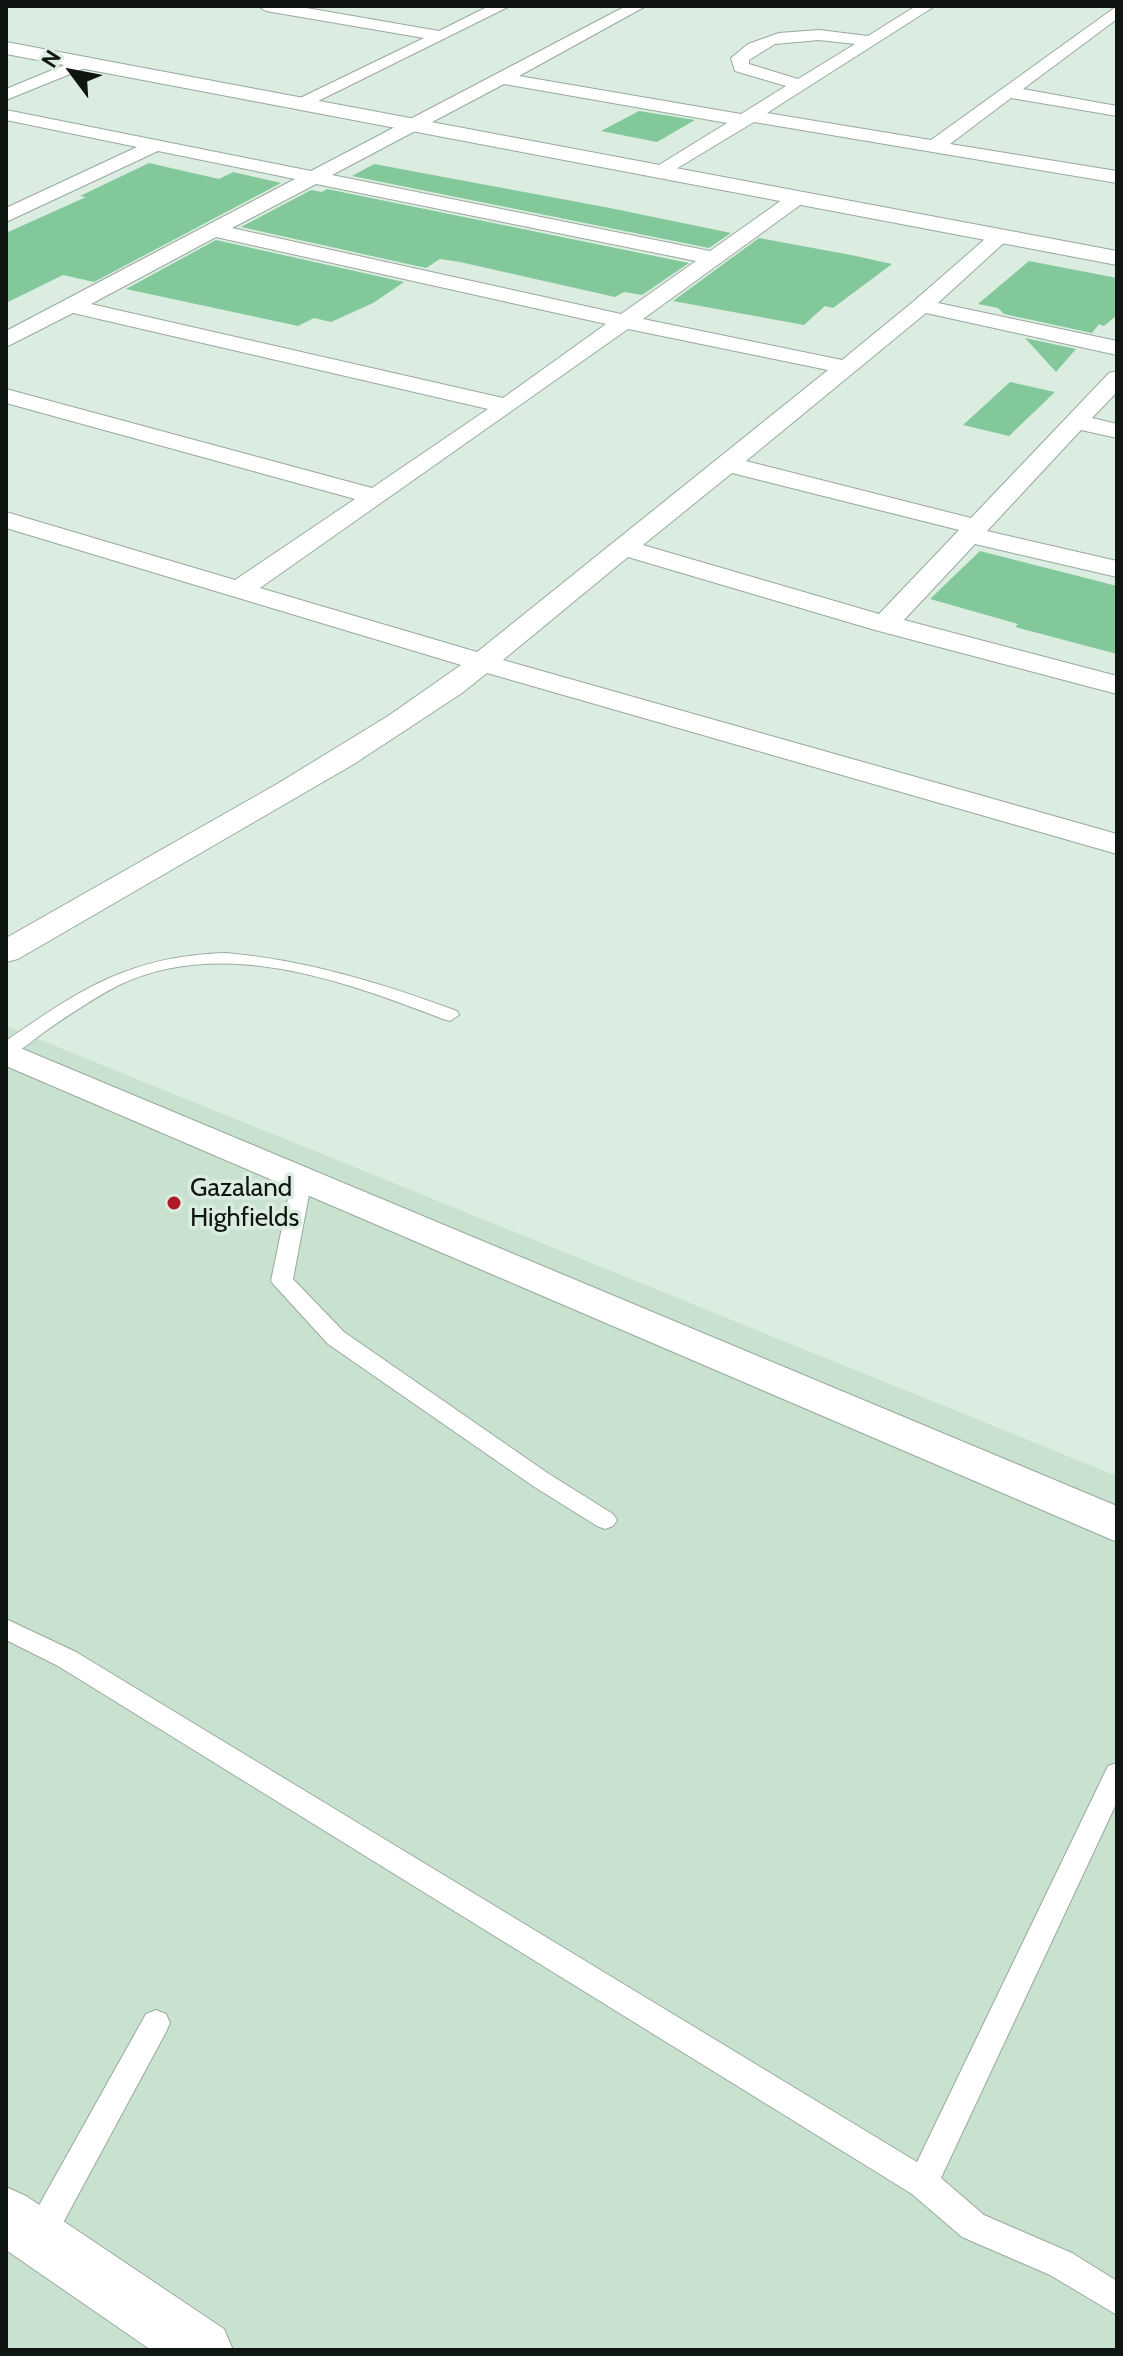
<!DOCTYPE html>
<html>
<head>
<meta charset="utf-8">
<style>
  body { margin:0 }
  #map { position:relative; width:1123px; height:2356px; overflow:hidden; background:#dbede0; font-family:Cabin,sans-serif }
  canvas { display:block }
  .frame { position:absolute; inset:0; border:8px solid #0f1510; pointer-events:none }
  .north { position:absolute; left:32px; top:32px; width:80px; height:80px; -webkit-text-stroke:6px #dbede0; paint-order:stroke; rotate:302deg; font-size:22px; font-weight:700; line-height:32px; text-align:center; color:#0f1510 }
  .north::after { content:''; display:block; margin:auto; width:28px; height:36px; background:#0f1510; clip-path:polygon(50% 0,100% 100%,50% 72%,0 100%) }
</style>
</head>
<body>
<div id="map">
<canvas width="1123" height="2356"></canvas>
<div class="frame"></div>
<div class="north">N</div>
</div>
<script>
const c = document.querySelector('canvas').getContext('2d');
c.lineJoin = 'round';
function fill(path, color) { c.fillStyle = color; c.fill(path, 'evenodd'); }
function strokePath(path, color, width, dash) { c.strokeStyle = color; c.lineWidth = width; c.lineCap = dash ? 'butt' : 'round'; c.setLineDash(dash || []); c.stroke(path); }
function drawText(font, color, halo, rows, align = 'center') {
  c.font = font + ' Cabin,sans-serif'; c.lineWidth = 7; c.setLineDash([]); c.textBaseline = 'middle'; c.strokeStyle = halo; c.fillStyle = color; for (const [text, x, y, turn = 0] of rows) {
    c.save(); c.translate(x, y); c.rotate((+turn || 0) * Math.PI / 180); c.textAlign = isNaN(turn) ? turn : align; if (halo) c.strokeText(text, 0, 0); c.fillText(text, 0, 0); c.restore();
  }
}
const built = new Path2D(`
  M6,1026L1117,1476V2350H6Z`);
const building = new Path2D(`
  M639,111L695,120L657,142L601,131Z
  M149,163L219,179L233,172L281,183L94,282L63,275L6,303V233L86,197L80,196Z
  M374,164L610,208L731,233L709,248L352,176Z
  M327,189L689,263L642,295L624,292L615,297L460,262L440,259L426,268L241,227L311,190L322,192Z
  M759,238L851,255L892,264L833,308L825,306L804,325L673,301Z
  M216,240L404,282L373,303L331,322L314,318L298,326L126,289Z
  M1029,261L1117,278V315L1104,326L1099,324L1092,333L1004,314L998,308L978,304Z
  M1025,338L1076,349L1056,372Z
  M1010,382L1055,392L1009,436L963,425Z
  M980,551L1117,586V654L1015,627L1018,624L930,599Z`);
const service = new Path2D(`
  M226,953C306,960 381,983 457,1011L459,1015L450,1021L443,1019C344,981 223,936 119,985C94,998 70,1014 47,1030C34,1039 21,1052 6,1056V1041C82,988 131,956 226,953Z
  M302,1172L312,1179L293,1279L344,1332L549,1474L613,1514L617,1520L613,1526L605,1529L597,1526L533,1486L328,1344L275,1286L271,1281L292,1179Z
  M6,1619L76,1652L917,2162L1108,1766L1117,1763V1802L941,2178L984,2215L1072,2253L1117,2281V2315L1050,2275L962,2237L912,2194L58,1666L6,1640Z
  M156,2010L166,2014L170,2023L166,2032L50,2247L39,2251L28,2247L24,2236L28,2225L146,2014Z`);
const minor = new Path2D(`
  M258,6H295L439,31L489,6H510L302,109L293,104L296,100L424,38L266,11Z
  M626,6H646L519,76L741,114L786,86L735,71L731,58L748,44L779,33L819,30L868,36L916,6H935L767,113L931,140L1117,6V19L1023,89L1117,106V116L1011,98L950,144L1117,171V183L754,122L661,178L651,172L654,168L727,123L504,84L332,175L710,251L789,195H803L806,199L803,203L643,319L842,360L914,301L993,232H1007L1010,236L1007,240L938,303L1117,341V355L926,313L746,461L971,518L1109,373L1117,371V392L1092,418L1117,424V438L1081,430L987,531L1117,561V577L975,544L904,620L1117,676V694L875,630L628,557L503,660L1117,834V854L487,673L462,693L354,764L18,959L6,962V938L277,784L388,716L461,665L6,528V512L235,580L355,499L6,403V389L372,488L488,409L73,313L6,347V331L295,179L158,151L6,222V208L137,147L6,120V110L311,171ZM819,40L855,44L798,79L749,64V60L775,44ZM316,184L696,261L621,314L232,228ZM216,237L606,324L503,398L91,304ZM628,329L828,370L477,652L260,588ZM732,473L959,530L879,614L643,545Z
  M84,57L90,58L93,62L90,66L6,100V89Z
  M6,1042L1117,1506V1542L6,1066Z
  M6,2187L26,2196L224,2329L233,2350H151L6,2250Z`);
const tertiary = new Path2D(`
  M6,42L1117,251V265L6,54Z`);
const markers = [
  [174,1203,8,"#ad1a24"]
];
const poiNames = [
  ["Gazaland",190,1188],
  ["Highfields",190,1218]
];
fill(built, '#c9e2d0');
fill(building, '#83c89b');
strokePath(service, '#98a99d', 2);
strokePath(minor, '#98a99d', 2);
strokePath(tertiary, '#98a99d', 2);
fill(service, '#fff');
fill(minor, '#fff');
fill(tertiary, '#fff');
for (const [x, y, r, color] of markers) { const dot = new Path2D(); dot.arc(x, y, r, 0, 2 * Math.PI); c.fillStyle = color; c.fill(dot); strokePath(dot, '#dbede0', 3); }
drawText('26px', '#0f1510', '#dbede0', poiNames, 'left');
</script>
</body>
</html>
